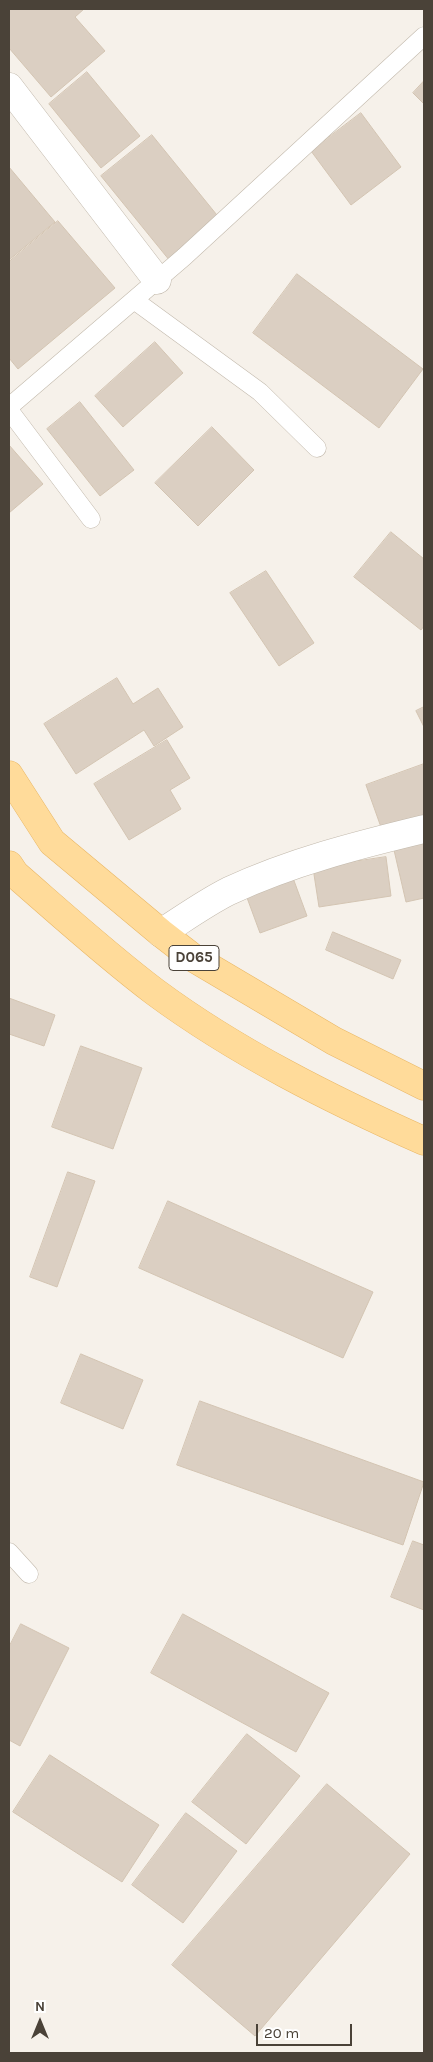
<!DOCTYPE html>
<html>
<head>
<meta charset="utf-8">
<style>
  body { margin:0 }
  #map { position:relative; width:433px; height:2062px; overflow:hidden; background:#f6f1ea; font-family:Karla,sans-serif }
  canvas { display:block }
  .frame { position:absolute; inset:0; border:10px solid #4a4238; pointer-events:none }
  .north { position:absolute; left:15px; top:1997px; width:50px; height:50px; -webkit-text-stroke:4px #fff; paint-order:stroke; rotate:0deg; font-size:14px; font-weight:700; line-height:20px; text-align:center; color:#4a4238 }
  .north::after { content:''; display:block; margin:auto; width:18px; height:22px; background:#4a4238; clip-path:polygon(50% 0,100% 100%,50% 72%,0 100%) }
  .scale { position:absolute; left:256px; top:2024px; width:96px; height:22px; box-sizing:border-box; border:2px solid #4a4238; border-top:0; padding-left:6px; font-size:15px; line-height:18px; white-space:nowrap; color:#4a4238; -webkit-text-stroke:4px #fff; paint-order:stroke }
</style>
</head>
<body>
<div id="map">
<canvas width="433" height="2062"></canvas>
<div class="frame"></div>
<div class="north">N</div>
<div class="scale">20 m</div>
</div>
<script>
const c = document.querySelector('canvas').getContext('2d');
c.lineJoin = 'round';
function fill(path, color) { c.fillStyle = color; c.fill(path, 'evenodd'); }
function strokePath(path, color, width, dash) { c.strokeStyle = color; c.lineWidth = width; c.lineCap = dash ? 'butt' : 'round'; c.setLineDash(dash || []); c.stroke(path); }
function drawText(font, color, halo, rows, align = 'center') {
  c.font = font + ' Karla,sans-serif'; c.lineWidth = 4.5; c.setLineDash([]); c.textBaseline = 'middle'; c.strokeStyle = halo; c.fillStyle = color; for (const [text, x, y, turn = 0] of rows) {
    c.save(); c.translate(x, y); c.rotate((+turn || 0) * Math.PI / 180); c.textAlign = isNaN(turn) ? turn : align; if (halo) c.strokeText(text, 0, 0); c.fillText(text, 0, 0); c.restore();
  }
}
const building = new Path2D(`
  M9,9H84L75,17L105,51L51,97L9,48Z
  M87,72L140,136L101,168L49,104Z
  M424,81V104L413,93Z
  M361,113L401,167L351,205L311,151Z
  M152,135L221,220L170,261L101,176Z
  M9,167L55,222L9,260Z
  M58,221L115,288L18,369L9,358V262Z
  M297,274L423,369L379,428L253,333Z
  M155,342L183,373L123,427L95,396Z
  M80,402L134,470L100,496L47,429Z
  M212,427L254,470L198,526L155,483Z
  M9,445L43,484L9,513Z
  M391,532L424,559V626L421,630L354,577Z
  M266,571L314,643L279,666L230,593Z
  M117,678L133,704L158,688L183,727L154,746L144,730L76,774L44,724Z
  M424,707V727L416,711Z
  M167,740L190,778L170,790L181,809L129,840L94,784Z
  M424,764V815L382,830L366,785Z
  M424,843V898L406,902L394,850Z
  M386,857L391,896L319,907L313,868Z
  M293,878L307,916L260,933L246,895Z
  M333,932L401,960L393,979L326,950Z
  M9,998L55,1015L44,1046L9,1034Z
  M81,1046L142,1068L113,1149L52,1127Z
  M68,1172L95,1181L57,1287L30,1277Z
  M168,1201L373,1292L343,1358L139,1268Z
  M81,1354L143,1380L123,1429L61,1403Z
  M200,1401L424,1482L403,1545L177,1465Z
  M413,1541L424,1545V1610L391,1597Z
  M183,1614L329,1693L296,1752L151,1673Z
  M21,1624L69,1648L20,1746L9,1740V1647Z
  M247,1734L300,1776L246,1844L192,1802Z
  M50,1755L159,1825L122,1882L13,1812Z
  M327,1784L410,1854L255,2036L172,1965Z
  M186,1813L237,1851L183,1923L132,1885Z`);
const service = new Path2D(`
  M134,300L260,392L317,448
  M9,407L184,257L424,36
  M9,410L91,519
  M9,1552L29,1574`);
const minor = new Path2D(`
  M9,87L157,280
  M161,933C183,919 205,903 229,891C291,862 358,845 424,829`);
const primary = new Path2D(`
  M9,775L52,842L161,933L192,957L334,1041L424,1086
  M9,865L15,874C61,914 106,955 155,992C236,1052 332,1100 424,1141`);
const shields = [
  [194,958,50]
];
const shieldNames = [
  ["D065",194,958]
];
fill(building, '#dbcfc2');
strokePath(building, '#d3c4b2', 1);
strokePath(service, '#c2b9ac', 19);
strokePath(minor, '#c2b9ac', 29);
strokePath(primary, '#e9b765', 29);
strokePath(service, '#fff', 18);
strokePath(minor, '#fff', 28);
strokePath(primary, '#ffdb9a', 28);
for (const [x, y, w] of shields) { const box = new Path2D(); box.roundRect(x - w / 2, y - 12.5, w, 25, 4); c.fillStyle = '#fff'; c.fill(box); strokePath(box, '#4a4238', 1); }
drawText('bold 15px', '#4a4238', null, shieldNames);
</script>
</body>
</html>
